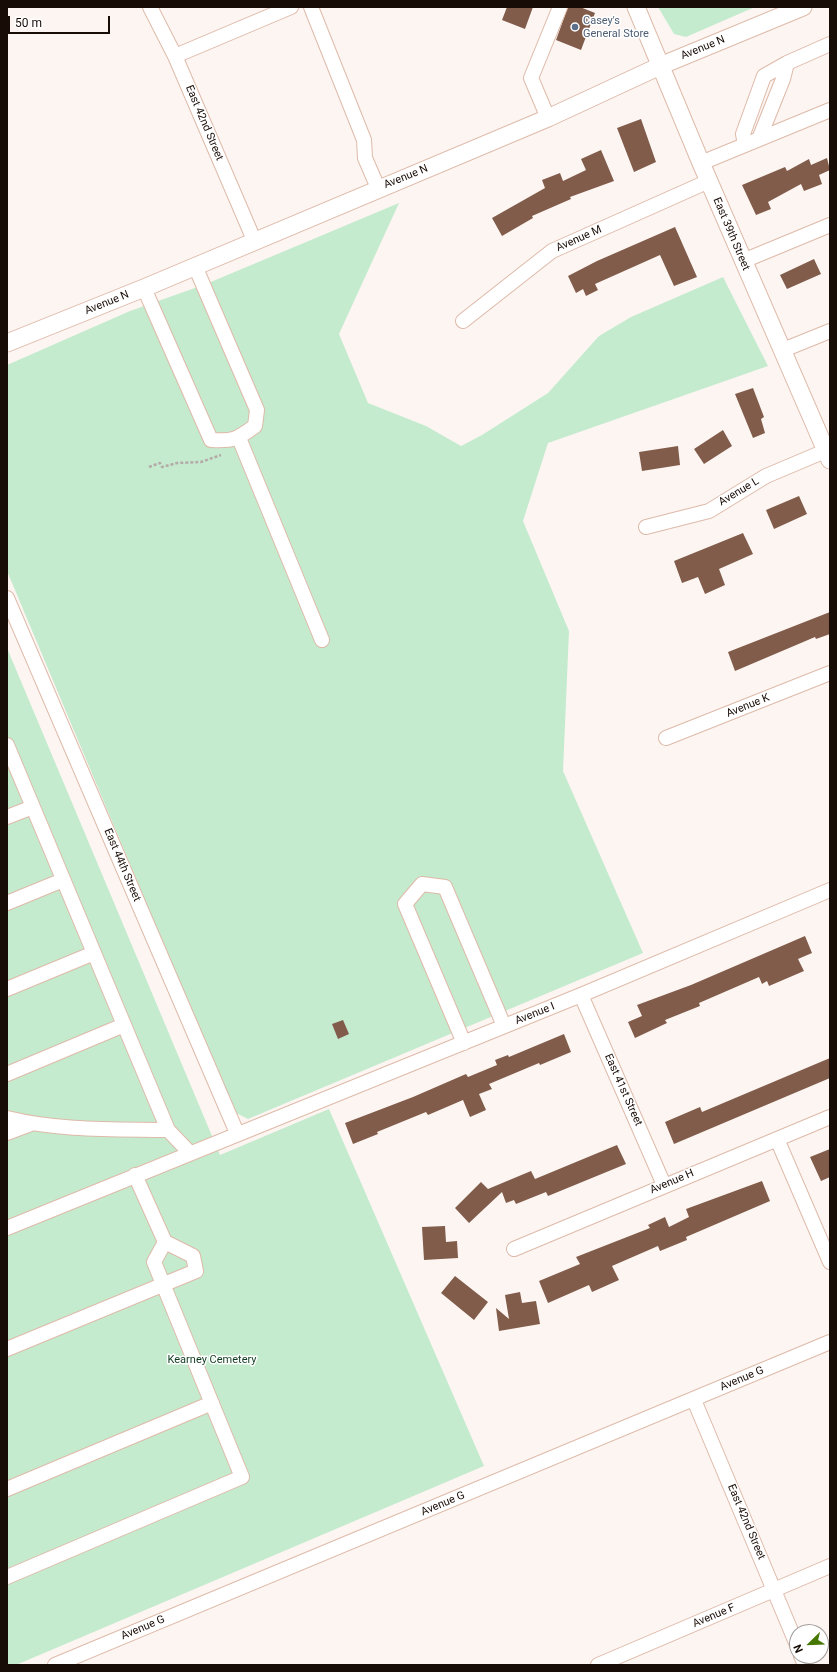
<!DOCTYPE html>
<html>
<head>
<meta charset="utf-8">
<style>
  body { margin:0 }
  #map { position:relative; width:837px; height:1672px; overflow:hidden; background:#fdf5f2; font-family:Roboto,sans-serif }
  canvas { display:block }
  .frame { position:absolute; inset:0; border:8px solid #180c07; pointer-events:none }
  .north { position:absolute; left:789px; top:1624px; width:40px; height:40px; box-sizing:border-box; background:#fff; border:1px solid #a39e9c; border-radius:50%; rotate:247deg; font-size:11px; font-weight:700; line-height:16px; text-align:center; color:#180c07 }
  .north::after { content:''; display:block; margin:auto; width:14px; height:18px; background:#467801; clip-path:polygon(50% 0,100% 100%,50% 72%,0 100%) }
  .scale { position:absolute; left:8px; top:16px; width:102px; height:18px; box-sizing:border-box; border:2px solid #180c07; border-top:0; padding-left:5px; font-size:12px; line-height:14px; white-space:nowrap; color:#180c07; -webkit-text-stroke:3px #fff; paint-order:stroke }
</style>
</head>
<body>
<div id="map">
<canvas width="837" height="1672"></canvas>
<div class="frame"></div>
<div class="north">N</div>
<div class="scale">50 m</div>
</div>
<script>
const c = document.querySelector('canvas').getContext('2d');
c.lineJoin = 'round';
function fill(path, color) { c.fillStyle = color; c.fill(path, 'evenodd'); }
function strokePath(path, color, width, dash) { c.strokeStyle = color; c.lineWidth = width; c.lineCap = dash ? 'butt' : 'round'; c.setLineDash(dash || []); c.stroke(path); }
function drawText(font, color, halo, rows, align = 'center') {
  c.font = font + ' Roboto,sans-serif'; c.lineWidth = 3; c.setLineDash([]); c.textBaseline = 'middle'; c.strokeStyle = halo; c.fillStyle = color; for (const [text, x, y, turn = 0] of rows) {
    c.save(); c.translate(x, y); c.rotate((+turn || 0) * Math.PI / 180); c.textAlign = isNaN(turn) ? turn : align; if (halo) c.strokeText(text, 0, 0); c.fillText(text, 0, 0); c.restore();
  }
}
const green = new Path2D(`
  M658,7H755L686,37L674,34Z
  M399,203L339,334L368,403L426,426L461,446L482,435L548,393L599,336L631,317L723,277L768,366L548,443L523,521L569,631L563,771L643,953L248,1119L236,1113L229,1100L7,571V365L130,311L206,284Z
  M7,648L220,1155L329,1109L484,1466L16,1665H7Z`);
const building = new Path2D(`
  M507,7H533L525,29L502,20Z
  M568,7H580L595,13L581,50L556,40Z
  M641,119L656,162L634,172L617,128Z
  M601,150L614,181L570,197L571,199L532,216L533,218L502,236L492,218L545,188L542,180L560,173L563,181L586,170L581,159Z
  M827,158L830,170L819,175L822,184L804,191L801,184L768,202L771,209L756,215L742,185L785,167L787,171L809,159L811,165Z
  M675,227L697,277L674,286L660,255L595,284L598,290L586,296L583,289L576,293L568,276L597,261Z
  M814,259L821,274L787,289L780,275Z
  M753,388L764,417L761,419L765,433L753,438L735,394Z
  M723,430L732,446L704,464L694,449Z
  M678,446L680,465L642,471L639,452Z
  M799,496L807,514L774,529L766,510Z
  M743,533L753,554L719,569L725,585L705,594L698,577L682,583L674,561Z
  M830,612V634L816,639L815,637L735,671L728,652Z
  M805,936L812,953L798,959L804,971L769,986L767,981L762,984L759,977L699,1003L700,1006L665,1020L667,1023L635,1038L628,1022L642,1016L637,1005L691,985Z
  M343,1020L349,1034L338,1039L332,1024Z
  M564,1034L571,1052L540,1065L539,1063L489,1084L492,1089L479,1094L486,1110L470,1117L463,1100L428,1115L426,1112L377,1132L378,1134L353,1144L345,1123L413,1097L466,1074L468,1077L497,1065L495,1060L508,1055L509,1057Z
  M830,1058V1078L674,1144L665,1122L700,1107L702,1112Z
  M617,1145L626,1164L548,1196L546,1192L516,1204L514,1200L506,1203L502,1192L469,1223L455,1208L481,1182L488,1189L531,1171L535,1179Z
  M830,1149V1177L821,1181L810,1157Z
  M762,1181L770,1201L686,1237L687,1240L660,1251L658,1246L612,1266L619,1280L592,1292L589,1285L548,1303L539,1281L580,1264L576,1257L650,1228L648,1225L665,1217L669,1227L689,1217L686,1209Z
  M445,1226L446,1242L457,1241L458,1258L424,1260L422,1227Z
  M455,1276L488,1302L474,1320L441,1293Z
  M520,1292L522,1303L536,1301L540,1324L499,1331L496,1308L509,1319L505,1295Z`);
const path = new Path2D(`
  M149,467L160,463L162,467L177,463L201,462L221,455`);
const minor = new Path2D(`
  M150,7L175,56L254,240
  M311,7L364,140L365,158L378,188
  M175,56L291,7
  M548,118L531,78L560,7
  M759,139L783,79L787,63
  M745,145L743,134L764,76L787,63L830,44
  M701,163L830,110
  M743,261L830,225
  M144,288L211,440C234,441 236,440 255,426L257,410L195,266
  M463,321L552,251L709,181
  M783,350L830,331
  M239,438L322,640
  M646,527L709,511L766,476L830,449
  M7,598L237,1133
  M666,738L830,673
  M7,745L168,1130L190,1153
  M7,817L33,807
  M7,903L63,880
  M7,989L94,953
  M581,995L664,1185
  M464,1043L405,904L422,884L445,887L504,1026
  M7,1074L124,1025
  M7,1118C60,1131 114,1129 168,1130
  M7,1133L31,1124
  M777,1139L830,1262
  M7,1228L581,995L830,890
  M514,1249L830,1117
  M7,1349L196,1271L193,1256L165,1242
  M694,1400L797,1645
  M7,1489L212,1403
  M7,1577L242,1477L154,1262L165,1242L135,1175
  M801,1656L805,1665
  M55,1665L830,1342
  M598,1665L830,1566`);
const major = new Path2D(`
  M636,7L701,163L830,460
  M7,343L144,288L548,118L660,66L803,7`);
const markers = [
  [575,27,4,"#5c6f8a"]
];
const serviceNames = [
  ["Casey's",583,21],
  ["General Store",583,34]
];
const streetNames = [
  ["Avenue N",703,48,-22],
  ["East 42nd Street",204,123,67],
  ["Avenue N",406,177,-22],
  ["East 39th Street",731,234,67],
  ["Avenue M",579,239,-24],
  ["Avenue N",107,303,-22],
  ["Avenue L",739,492,-31],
  ["Avenue K",748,706,-22],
  ["East 44th Street",122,865,67],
  ["Avenue I",535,1014,-22],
  ["East 41st Street",623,1090,66],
  ["Avenue H",672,1182,-23],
  ["Avenue G",742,1379,-23],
  ["Avenue G",443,1504,-23],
  ["East 42nd Street",746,1522,67],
  ["Avenue F",714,1616,-23],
  ["Avenue G",143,1628,-23]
];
const parkNames = [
  ["Kearney Cemetery",212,1360]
];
fill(green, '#c5ebcf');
fill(building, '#815c4a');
strokePath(minor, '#debaa9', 16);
strokePath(major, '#debaa9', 19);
strokePath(path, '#b4aba8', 2.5, [3, 2]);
strokePath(minor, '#fff', 14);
strokePath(major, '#fff', 17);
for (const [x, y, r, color] of markers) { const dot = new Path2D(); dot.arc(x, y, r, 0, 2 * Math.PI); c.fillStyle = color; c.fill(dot); strokePath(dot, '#fff', 1.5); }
drawText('11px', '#4e5e75', '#fff', serviceNames, 'left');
drawText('11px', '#180c07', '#fff', streetNames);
drawText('11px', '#0f3b20', '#fff', parkNames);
</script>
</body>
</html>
